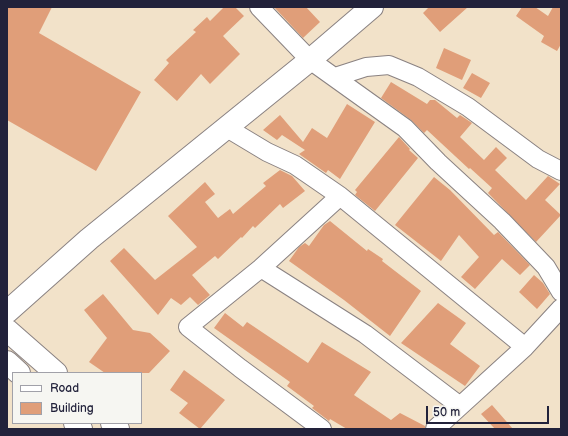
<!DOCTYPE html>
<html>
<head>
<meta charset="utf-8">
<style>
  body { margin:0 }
  #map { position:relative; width:568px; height:436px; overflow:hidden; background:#f2e2c9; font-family:"Balsamiq Sans",sans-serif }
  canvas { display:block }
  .frame { position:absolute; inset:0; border:8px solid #22223b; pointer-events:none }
  .legend { position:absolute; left:12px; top:372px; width:130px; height:52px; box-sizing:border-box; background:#f6f6f2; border:1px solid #a1a1a9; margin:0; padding:5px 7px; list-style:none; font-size:12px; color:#22223b }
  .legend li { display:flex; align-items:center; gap:8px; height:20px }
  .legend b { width:20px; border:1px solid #a1a1a9 }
  .scale { position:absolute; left:426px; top:406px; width:123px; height:18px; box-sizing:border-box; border:2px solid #22223b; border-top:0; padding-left:5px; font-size:12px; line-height:14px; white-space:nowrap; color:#22223b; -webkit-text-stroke:3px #f6f6f2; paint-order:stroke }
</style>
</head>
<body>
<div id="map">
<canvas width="568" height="436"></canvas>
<div class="frame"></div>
<ul class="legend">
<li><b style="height:5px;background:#fff"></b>Road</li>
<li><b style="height:11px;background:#e09e79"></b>Building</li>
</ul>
<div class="scale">50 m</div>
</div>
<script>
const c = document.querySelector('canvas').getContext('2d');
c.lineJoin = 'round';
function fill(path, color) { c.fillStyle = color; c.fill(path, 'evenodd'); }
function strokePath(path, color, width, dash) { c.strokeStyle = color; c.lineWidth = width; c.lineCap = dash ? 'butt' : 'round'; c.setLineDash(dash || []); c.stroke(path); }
const building = new Path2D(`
  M7,7H52L39,33L141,92L96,171L7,120Z
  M224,7H235L244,16L223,36L240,54L210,84L201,74L177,101L154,80L169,63L166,60L196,32L193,30L207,17L210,21Z
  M274,7H306L320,22L303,38Z
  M429,7H468L440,32L423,13Z
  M522,7H535L548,16L553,7H561V44L557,51L541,42L544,36L516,16Z
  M444,48L471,60L462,80L436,68Z
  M472,73L490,83L481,98L463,88Z
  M391,82L427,104L430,100H435L457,118L460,115L472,123L460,137L484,160L496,147L507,158L495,170L526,200L548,176L560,184L545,200L561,215L536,242L488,193L492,188L470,168L469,169L427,130L424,133L411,120L381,98Z
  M347,104L375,122L340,179L328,170L326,173L299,154L305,150L282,135L277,140L263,130L280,115L303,142L312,128L327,138Z
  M399,137L410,149L409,150L418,158L375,211L355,195L357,192L355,190Z
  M280,170L292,176L305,191L283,208L280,204L255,228L253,226L242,238L241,237L218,259L215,256L192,275L210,295L198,305L190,297L181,305L171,298L158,315L110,261L124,248L155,280L197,247L168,216L205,182L215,194L205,202L218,218L230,209L233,214L266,186L263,183Z
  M434,177L450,190L494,235L498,232L530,265L520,275L502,259L475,289L461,277L479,257L459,235L441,261L395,225Z
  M330,221L367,251L368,249L383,259L382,261L421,291L390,336L344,300L289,261L299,247L305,243L309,246L324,225Z
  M534,275L543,283L550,294L537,309L519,292Z
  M103,294L133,330L150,333L170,351L149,373H105L89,362L107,338L84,310Z
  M438,303L466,323L450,344L480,366L465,386L401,343Z
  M225,313L243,327L247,322L308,363L322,342L371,372L354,395L391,420L400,413L425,426V429H347L330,419L329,421L312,408L314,406L287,386L290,382L214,328Z
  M184,370L225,400L200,429L179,413L188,403L170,390Z
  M492,405L513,429H495L481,414Z`);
const minor = new Path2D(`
  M259,7L310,60L405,128L438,162L502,221L546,267L561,292
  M335,77L366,67L389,65L418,77L468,107L538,159L561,171
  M227,128L267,152L295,165L340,196L525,347
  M261,268L365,334L460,406
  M322,429L240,368L188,327L261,268L340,196
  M435,429L525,347L561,308`);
const tertiary = new Path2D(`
  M7,312L89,239L310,60L372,7
  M7,330L56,373
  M7,362L19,373
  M75,423L81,429
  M112,423L118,429`);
fill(building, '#e09e79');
strokePath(minor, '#8a8282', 20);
strokePath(tertiary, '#8a8282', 24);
strokePath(minor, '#fff', 18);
strokePath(tertiary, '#fff', 22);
</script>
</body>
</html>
